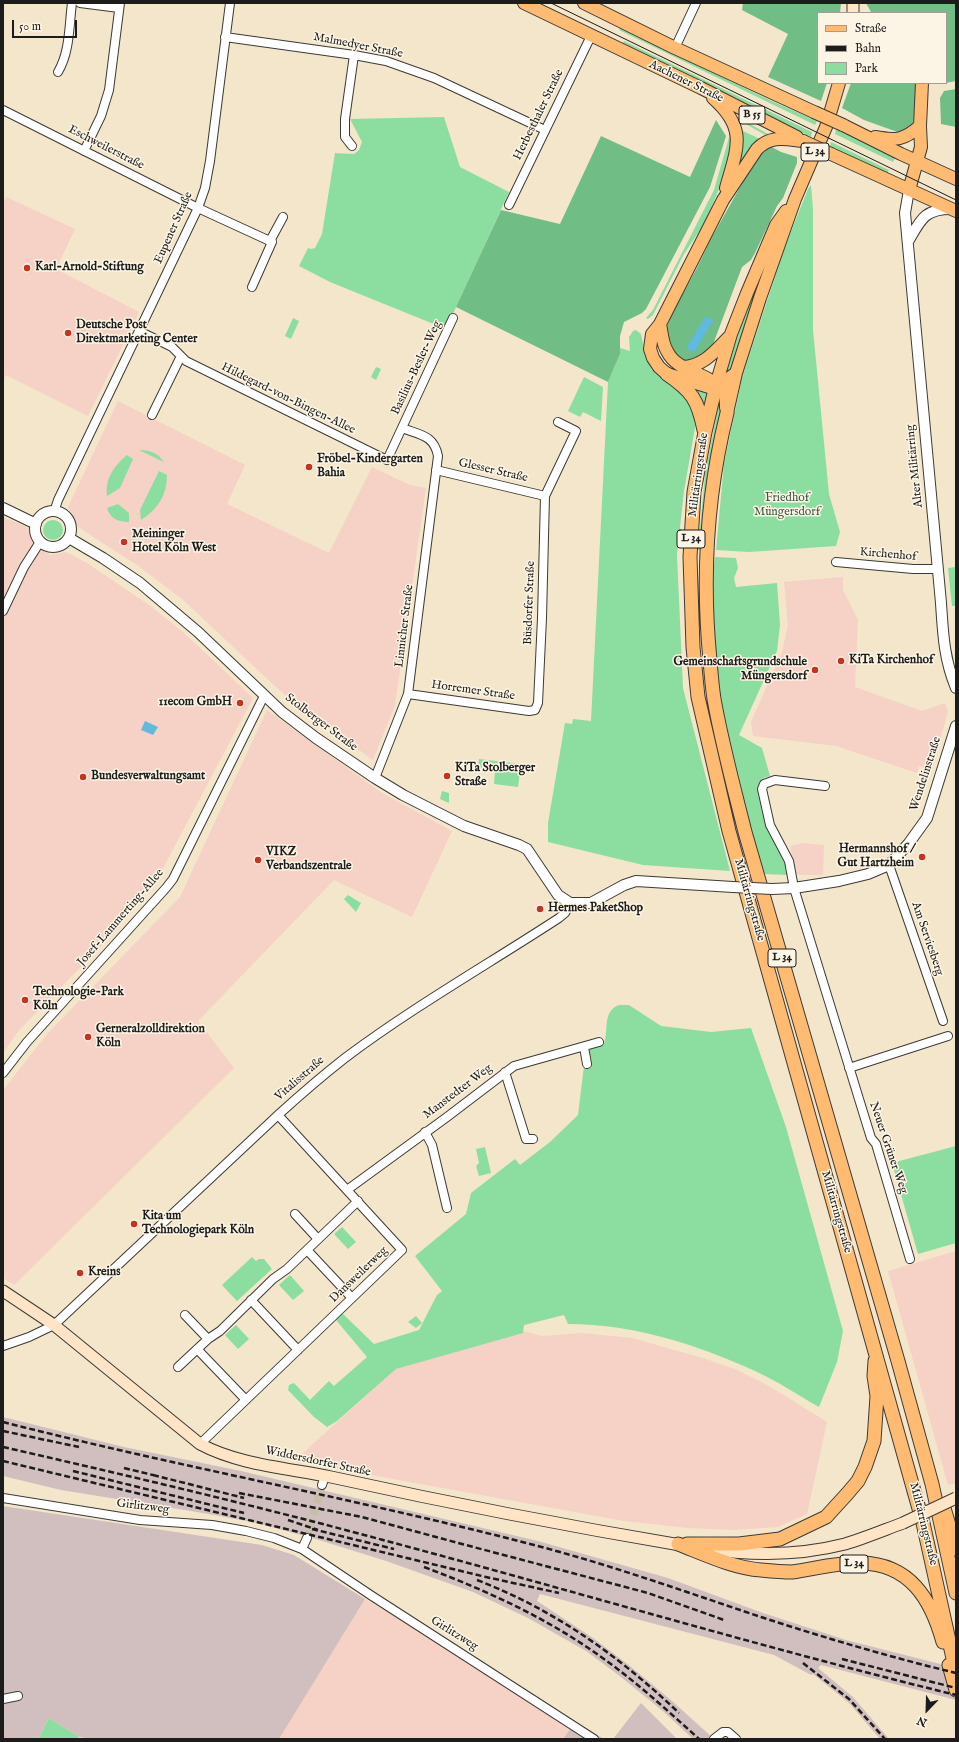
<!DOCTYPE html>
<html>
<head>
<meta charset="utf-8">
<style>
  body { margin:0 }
  #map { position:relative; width:959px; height:1742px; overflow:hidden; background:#f3e6cb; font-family:"IM FELL English",serif }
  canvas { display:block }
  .frame { position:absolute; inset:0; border:4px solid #1c1c1c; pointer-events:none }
  .legend { position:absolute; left:817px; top:12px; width:130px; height:72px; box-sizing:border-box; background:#fcf5e5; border:1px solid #a29e95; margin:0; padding:5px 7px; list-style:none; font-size:12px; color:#1c1c1c }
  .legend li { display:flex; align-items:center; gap:8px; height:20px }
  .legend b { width:20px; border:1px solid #a29e95 }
  .north { position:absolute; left:907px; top:1690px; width:40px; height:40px; -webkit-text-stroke:3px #fcf5e5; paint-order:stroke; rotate:203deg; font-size:11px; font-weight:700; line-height:16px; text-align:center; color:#1c1c1c }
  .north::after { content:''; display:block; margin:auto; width:14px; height:18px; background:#1c1c1c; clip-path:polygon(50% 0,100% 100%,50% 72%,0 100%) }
  .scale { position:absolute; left:12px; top:20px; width:65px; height:18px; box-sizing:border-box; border:2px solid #1c1c1c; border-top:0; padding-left:5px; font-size:12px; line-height:14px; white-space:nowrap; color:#1c1c1c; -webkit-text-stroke:3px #fcf5e5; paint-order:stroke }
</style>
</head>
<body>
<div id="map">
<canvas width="959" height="1742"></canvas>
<div class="frame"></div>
<ul class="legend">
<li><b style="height:5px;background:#ffbb71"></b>Straße</li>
<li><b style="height:5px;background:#1c1c1c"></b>Bahn</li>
<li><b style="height:11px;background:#8bde9f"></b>Park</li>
</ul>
<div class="north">N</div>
<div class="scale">50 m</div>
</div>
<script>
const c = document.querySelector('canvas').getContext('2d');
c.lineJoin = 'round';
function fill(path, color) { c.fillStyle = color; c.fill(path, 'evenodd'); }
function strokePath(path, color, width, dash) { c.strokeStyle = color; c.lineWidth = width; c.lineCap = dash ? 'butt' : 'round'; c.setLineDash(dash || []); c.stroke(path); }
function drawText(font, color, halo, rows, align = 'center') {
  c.font = font + ' "IM FELL English",serif'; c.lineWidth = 3; c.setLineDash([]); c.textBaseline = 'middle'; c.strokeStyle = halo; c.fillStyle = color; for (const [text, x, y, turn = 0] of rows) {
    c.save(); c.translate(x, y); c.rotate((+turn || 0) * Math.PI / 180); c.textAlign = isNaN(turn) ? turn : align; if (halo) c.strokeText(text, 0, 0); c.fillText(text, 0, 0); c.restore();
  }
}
const built = new Path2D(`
  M6,197L75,229L56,269L139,312L88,416L6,375L3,380V204Z
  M118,401L245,465L227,504L329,553L372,467L410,485L426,488L395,705L373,760L301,708L276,687L182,599L137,565L78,527L68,507Z
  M3,517L29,528L40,549L51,555L66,552L87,563L149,605L183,632L253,698L160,874L115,932L20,1029L3,1053Z
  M843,577V590L858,620L855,687L922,711L945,703L948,711L932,770L919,766L917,773L836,746L753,736L751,722L782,652L788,625L784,582Z
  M267,710L382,793L452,831L412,917L334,880L198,1021L234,1068L14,1285L3,1278V1090L48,1033L180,897Z
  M803,843L824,845L823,875H800L796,873L790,846Z
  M956,1251V1483L948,1485L888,1271Z
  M523,1331L542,1336L582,1333L632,1338L706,1359L735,1369L769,1386L827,1422L807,1514L778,1527L733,1530L688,1528L624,1521L294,1461L396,1369Z
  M365,1599L450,1649L575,1722L563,1739H279Z`);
const industrial = new Path2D(`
  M3,1417L124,1447L241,1471L538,1541L668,1578L763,1613L846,1640L956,1668V1700L821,1665L818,1668L853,1697L889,1739H880L849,1703L813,1674L811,1675L774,1655L540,1594L537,1601L593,1638L630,1666L672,1701L714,1739H693L664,1712L621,1677L586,1651L528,1618L473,1592L386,1561L319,1540L257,1523L203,1513L61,1490L3,1476Z
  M3,1506L262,1545L294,1555L365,1599L279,1739H91L79,1737L49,1718L38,1739H3Z
  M641,1703L677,1739H613Z
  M575,1722L604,1739H563Z`);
const green = new Path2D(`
  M620,28L774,102L817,121L815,125L619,30Z
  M624,41L812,132L811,137L734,97L623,43Z
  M444,117L460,167L509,192L446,329L330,282L299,266L308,248L311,249L315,248L322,234L335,153L354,154L359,150L362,142L350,119Z
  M737,117L770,135L767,136L744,123H740Z
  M836,129L895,158L893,162L835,134Z
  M743,131L760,139L737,168L743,146Z
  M730,134L733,142L723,179L706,221L684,254L653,315L648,319L646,318L653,310L714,190Z
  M831,142L889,170L887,173L830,146Z
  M811,185L813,209V330L829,494L840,532L836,546L749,552L716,550L724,464L742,378L784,249L808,189Z
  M766,263L729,374L726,373L739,331Z
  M293,318L299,321L291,339L285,336Z
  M636,330L641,334L646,357L652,370L678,389L690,401L696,422L684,491L677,555L683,688L730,871L643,865L548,842V823L565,723L572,724L573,719L591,721L608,382L620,354V348L630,351L629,337L633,331Z
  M376,367L381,369L376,380L371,377Z
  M584,377L603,387L601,421L583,412L580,417L568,411Z
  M687,383L709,391L704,410Z
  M719,403L722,406C709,453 705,501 701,550H698L705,474Z
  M139,450C150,450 158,453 164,462Z
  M127,455L133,459L120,488L107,496C105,478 114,466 127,455Z
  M159,471L167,475C167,495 158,509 141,520L140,510Z
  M118,504L129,513V522C119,522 110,519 107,508Z
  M43 530a10 10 0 1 1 20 0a10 10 0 1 1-20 0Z
  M715,557L736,558L738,568L734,578L736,587L777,583L780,625L777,651L739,735L762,748L770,776C762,778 758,780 759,789L785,861L788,875L763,874L731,752L720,694L714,629L713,572Z
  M956,567V606H952L948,568Z
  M479,759L521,764L518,787L494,784L495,770L478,768Z
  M442,791L449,793V803L440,799Z
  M348,895L361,903L356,912L344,899Z
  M619,1005H629L661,1026L711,1032L751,1028L786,1127L843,1331L837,1362L819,1407C798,1395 777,1381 755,1371C696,1344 633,1324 568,1324L564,1315L524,1325L523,1333L396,1369L337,1421L327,1427L314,1417L288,1390L289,1385L294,1383L310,1400L329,1381L334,1386L367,1357L336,1320L340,1314H343L374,1344L419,1330L437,1295L442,1291L415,1256L466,1214L471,1193L515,1159L520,1165L550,1142L578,1115L584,1066L591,1065L588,1052L592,1047L604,1044C609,1030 602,1011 619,1005Z
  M956,1146V1243L918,1254L892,1163Z
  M485,1147L491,1173L479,1176L476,1166L479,1163L476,1149Z
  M342,1227L356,1242L348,1249L334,1234Z
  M252,1257L256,1261L259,1259H264L272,1269L237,1301L222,1285Z
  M290,1275L304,1291L293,1300L279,1285Z
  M416,1316L422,1323L416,1328L408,1322Z
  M236,1325L249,1339L238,1349L225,1335Z
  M49,1718L79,1737L78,1739H38Z`);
const forest = new Path2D(`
  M743,3H841L840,13H818V83H827L821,101L768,77L788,34L742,10Z
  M866,3H956V81L946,83V13H877L871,12Z
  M851,83H918L913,124L903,134L864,120L842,108Z
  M956,89V127L941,124L940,98L944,91Z
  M716,120L726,136L710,187L646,309L642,313L624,322L620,336V354L608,382L456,307L501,210L560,224L601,136L690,177Z
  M768,145L781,152L797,157V163L783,198L777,206L755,253L751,260L742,267L712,347L701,359L684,361L673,355L666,335L667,326L673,312L697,268L712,237L757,157Z`);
const water = new Path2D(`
  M706,316L713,321L694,353L686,348Z
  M145,721L158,727L153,735L141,730Z`);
const minorTunnel = new Path2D(`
  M307,1538L322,1485`);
const minor = new Path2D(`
  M80,3L119,8
  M225,37L354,55L386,61L434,78L545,130
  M675,48L696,3
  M58,72C70,52 69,26 72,3
  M3,110L198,208L272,242L252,287
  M352,146L345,137V119L354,55
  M84,151L101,116L109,90L120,3
  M509,205L591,36
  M270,241L283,217
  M139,331L172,347L186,361L387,460L453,318
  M152,415L181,356
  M436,470L545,496
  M54,512L58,500L198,208L205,188L210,161L230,3
  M836,562L913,569H938
  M3,611L24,567L40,542
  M408,694L529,711L535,710L538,703L542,618L545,496L576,431L558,422
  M375,778L408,694L438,456C434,435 420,435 402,428
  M825,786L775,780L764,784L762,789L770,825L789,861L794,888L871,1138L876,1144L910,1259
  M889,865L943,1021
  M584,1047L587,1064
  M849,1068L948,1036
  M505,1072L526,1139H533
  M3,1073L27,1042L166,888L173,879L264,696
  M425,1132L432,1145L447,1208
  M347,1190L447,1117L514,1066L599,1042
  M295,1214L318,1239
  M307,1250L352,1298
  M251,1300L298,1350
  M185,1315L208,1339
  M3,1346L29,1337L54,1325L278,1115C300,1095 322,1076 345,1058C413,1007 487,965 559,918L565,913L570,903
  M197,1349L246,1400
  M178,1367L208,1339L220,1331L273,1279L287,1269L358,1201
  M200,1444L402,1250L278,1115
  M322,1485L325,1476
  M3,1498L140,1520L212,1525L246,1531L274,1538L302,1549L372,1596L594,1739
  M302,1549L307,1538
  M3,1699L18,1696
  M714,1739L723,1732H728L736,1739`);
const tertiary = new Path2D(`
  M909,190L905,213L941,603C943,634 944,659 956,688
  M909,240C921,219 925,209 951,209
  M3,508L36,524
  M35 529a18 18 0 1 1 36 0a18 18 0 1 1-36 0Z
  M69,538L103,558L140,583L198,632L282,712L316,738L375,778L403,795L464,826L519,845L527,849L558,895L570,903H591L624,885L636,881L733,887
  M772,889L794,888L839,881L868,874L889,865L909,843L927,818L956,726`);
const secondary = new Path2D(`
  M853,13V3
  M3,1291L54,1325L200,1444C239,1465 288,1468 331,1477C449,1503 567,1526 686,1546
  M703,1548C751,1556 798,1556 845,1544C865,1538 884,1530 903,1523`);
const primary = new Path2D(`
  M524,3L701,88L797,137
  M584,3L675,48L814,112
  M713,98C748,129 737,148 726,188
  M843,125L901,154L956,179
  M875,137C896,141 904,140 920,126
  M831,154L956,211
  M909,190L921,147L920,126L922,83
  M660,324C662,333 662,343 667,351C678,374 710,371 724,393C726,397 726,404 726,408
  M683,367C704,366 715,351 729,337
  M736,373L725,381L709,387L667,374L659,367L653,358L650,349L652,334L660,324L723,200L757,149C771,135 785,139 803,141
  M716,385L731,334L747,293L776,225L786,211
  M727,413L736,373L760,298L795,199L826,127L839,83`);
const trunk = new Path2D(`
  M667,374C692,391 698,400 704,430
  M716,385L705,432L694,492L690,557L693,647L698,697L729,831L923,1523L956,1672
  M727,413C707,493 702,578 710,660C711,673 712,686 714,699C722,744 734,788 745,832L898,1361L932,1484L956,1593
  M944,1508L956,1549
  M678,1544C704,1554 733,1568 761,1570C771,1571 782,1572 792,1572C814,1569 838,1562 861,1563C910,1564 931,1599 943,1642
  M687,1544H739L780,1539L826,1517L847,1494L858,1481L865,1467L874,1441L877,1396L874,1376L875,1361
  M949,1665L956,1690`);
const tram = new Path2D(`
  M551,3L956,200`);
const rail = new Path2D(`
  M3,1422C179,1467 358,1499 534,1545C611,1565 686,1592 761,1617C825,1638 890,1657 956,1673
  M3,1431L79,1447
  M3,1447C130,1476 257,1506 383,1540C574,1591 764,1648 956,1695
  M3,1461L486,1577L559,1593
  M124,1468L157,1476
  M73,1471L244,1513
  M153,1475L244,1498
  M239,1493L362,1517L462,1544L648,1593L724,1620
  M288,1520L318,1530
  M312,1529L394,1549
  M424,1567C485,1590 543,1616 597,1654C633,1679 666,1709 699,1739
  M477,1580C555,1610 619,1656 679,1713
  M842,1659L956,1688
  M803,1663L849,1699L885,1739`);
const tertiaryBridge = new Path2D(`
  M733,887L772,889`);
const secondaryBridge = new Path2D(`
  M903,1523L956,1498`);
const primaryBridge = new Path2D(`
  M814,112L843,125
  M803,141L831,154`);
const markers = [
  [27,268,4,"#c8321e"],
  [68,333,4,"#c8321e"],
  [309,467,4,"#c8321e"],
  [124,542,4,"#c8321e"],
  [841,661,4,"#c8321e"],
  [815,670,4,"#c8321e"],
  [240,703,4,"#c8321e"],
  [447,776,4,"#c8321e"],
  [83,777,4,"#c8321e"],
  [922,857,4,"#c8321e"],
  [258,860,4,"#c8321e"],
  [540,909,4,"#c8321e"],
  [25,1000,4,"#c8321e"],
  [88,1037,4,"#c8321e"],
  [134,1224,4,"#c8321e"],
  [80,1273,4,"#c8321e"]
];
const shields = [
  [752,115,26],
  [815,152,28],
  [691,539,28],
  [782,958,28],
  [854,1564,28]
];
const shieldNames = [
  ["B 55",752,115],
  ["L 34",815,152],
  ["L 34",691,539],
  ["L 34",782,958],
  ["L 34",854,1564]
];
const streetNames = [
  ["Malmedyer Straße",358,46,11],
  ["Aachener Straße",686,82,26],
  ["Herbesthaler Straße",539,115,-64],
  ["Eschweilerstraße",106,148,27],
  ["Eupener Straße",174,228,-66],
  ["Basilius-Besler-Weg",417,368,-65],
  ["Hildegard-von-Bingen-Allee",288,399,26],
  ["Alter Militärring",915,466,-96],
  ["Glesser Straße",493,471,13],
  ["Militärringstraße",699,475,-82],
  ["Kirchenhof",888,555,5],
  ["Büsdorfer Straße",530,603,-88],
  ["Linnicher Straße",405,626,-83],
  ["Horremer Straße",473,691,8],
  ["Stolberger Straße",321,723,37],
  ["Wendelinstraße",926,774,-72],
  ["Militärringstraße",749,900,74],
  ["Josef-Lammerting-Allee",121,918,-49],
  ["Am Serviesberg",927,939,71],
  ["Vitalisstraße",300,1079,-41],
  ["Manstedter Weg",458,1092,-37],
  ["Neuer Grüner Weg",888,1148,71],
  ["Militärringstraße",836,1212,74],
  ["Dansweilerweg",359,1275,-44],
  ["Widdersdorfer Straße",318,1462,12],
  ["Girlitzweg",143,1507,7],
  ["Militärringstraße",923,1524,76],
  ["Girlitzweg",454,1634,32]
];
const poiNames = [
  ["Karl-Arnold-Stiftung",35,268],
  ["Deutsche Post",76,326],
  ["Direktmarketing Center",76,340],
  ["Fröbel-Kindergarten",317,460],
  ["Bahia",317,474],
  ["Meininger",132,535],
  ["Hotel Köln West",132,549],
  ["KiTa Kirchenhof",849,661],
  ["Gemeinschaftsgrundschule",807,663,"right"],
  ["Müngersdorf",807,677,"right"],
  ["11ecom GmbH",232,703,"right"],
  ["KiTa Stolberger",455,769],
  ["Straße",455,783],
  ["Bundesverwaltungsamt",91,777],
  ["Hermannshof /",914,850,"right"],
  ["Gut Hartzheim",914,864,"right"],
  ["VIKZ",266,853],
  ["Verbandszentrale",266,867],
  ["Hermes PaketShop",548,909],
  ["Technologie-Park",33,993],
  ["Köln",33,1007],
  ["Gerneralzolldirektion",96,1030],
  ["Köln",96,1044],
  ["Kita um",142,1217],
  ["Technologiepark Köln",142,1231],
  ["Kreins",88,1273]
];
const parkNames = [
  ["Friedhof",787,499],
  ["Müngersdorf",787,513]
];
fill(built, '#f6d1c5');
fill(industrial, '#d1bfbf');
fill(green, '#8bde9f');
fill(forest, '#70bd86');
fill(water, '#5fbadd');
strokePath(minorTunnel, '#c8bea8', 8, [8, 4]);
strokePath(minor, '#3c3a36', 10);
strokePath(tertiary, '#3c3a36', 12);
strokePath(secondary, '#3c3a36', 13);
strokePath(primary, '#3c3a36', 14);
strokePath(trunk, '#3c3a36', 15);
strokePath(minor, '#fff', 8);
strokePath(tertiary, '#fff', 10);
strokePath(secondary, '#ffe4c6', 11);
strokePath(primary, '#ffbb71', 12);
strokePath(trunk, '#ffbb71', 13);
strokePath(tram, '#1c1c1c', 1);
strokePath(rail, '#1c1c1c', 2.5, [6, 3]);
strokePath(tertiaryBridge, '#3c3a36', 12, []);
strokePath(secondaryBridge, '#3c3a36', 13, []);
strokePath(primaryBridge, '#3c3a36', 14, []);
strokePath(tertiaryBridge, '#fff', 10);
strokePath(secondaryBridge, '#ffe4c6', 11);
strokePath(primaryBridge, '#ffbb71', 12);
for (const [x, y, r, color] of markers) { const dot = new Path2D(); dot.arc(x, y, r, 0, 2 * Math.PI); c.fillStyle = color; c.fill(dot); strokePath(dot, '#fcf5e5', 1.5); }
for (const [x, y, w] of shields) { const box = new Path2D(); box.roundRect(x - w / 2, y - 9, w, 18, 3); c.fillStyle = '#fcf5e5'; c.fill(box); strokePath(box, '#1c1c1c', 1); }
drawText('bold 11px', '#1c1c1c', null, shieldNames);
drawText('12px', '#1c1c1c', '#fcf5e5', streetNames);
drawText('bold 12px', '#1c1c1c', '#fcf5e5', poiNames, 'left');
drawText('12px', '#3d5643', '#fcf5e5', parkNames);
</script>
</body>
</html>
